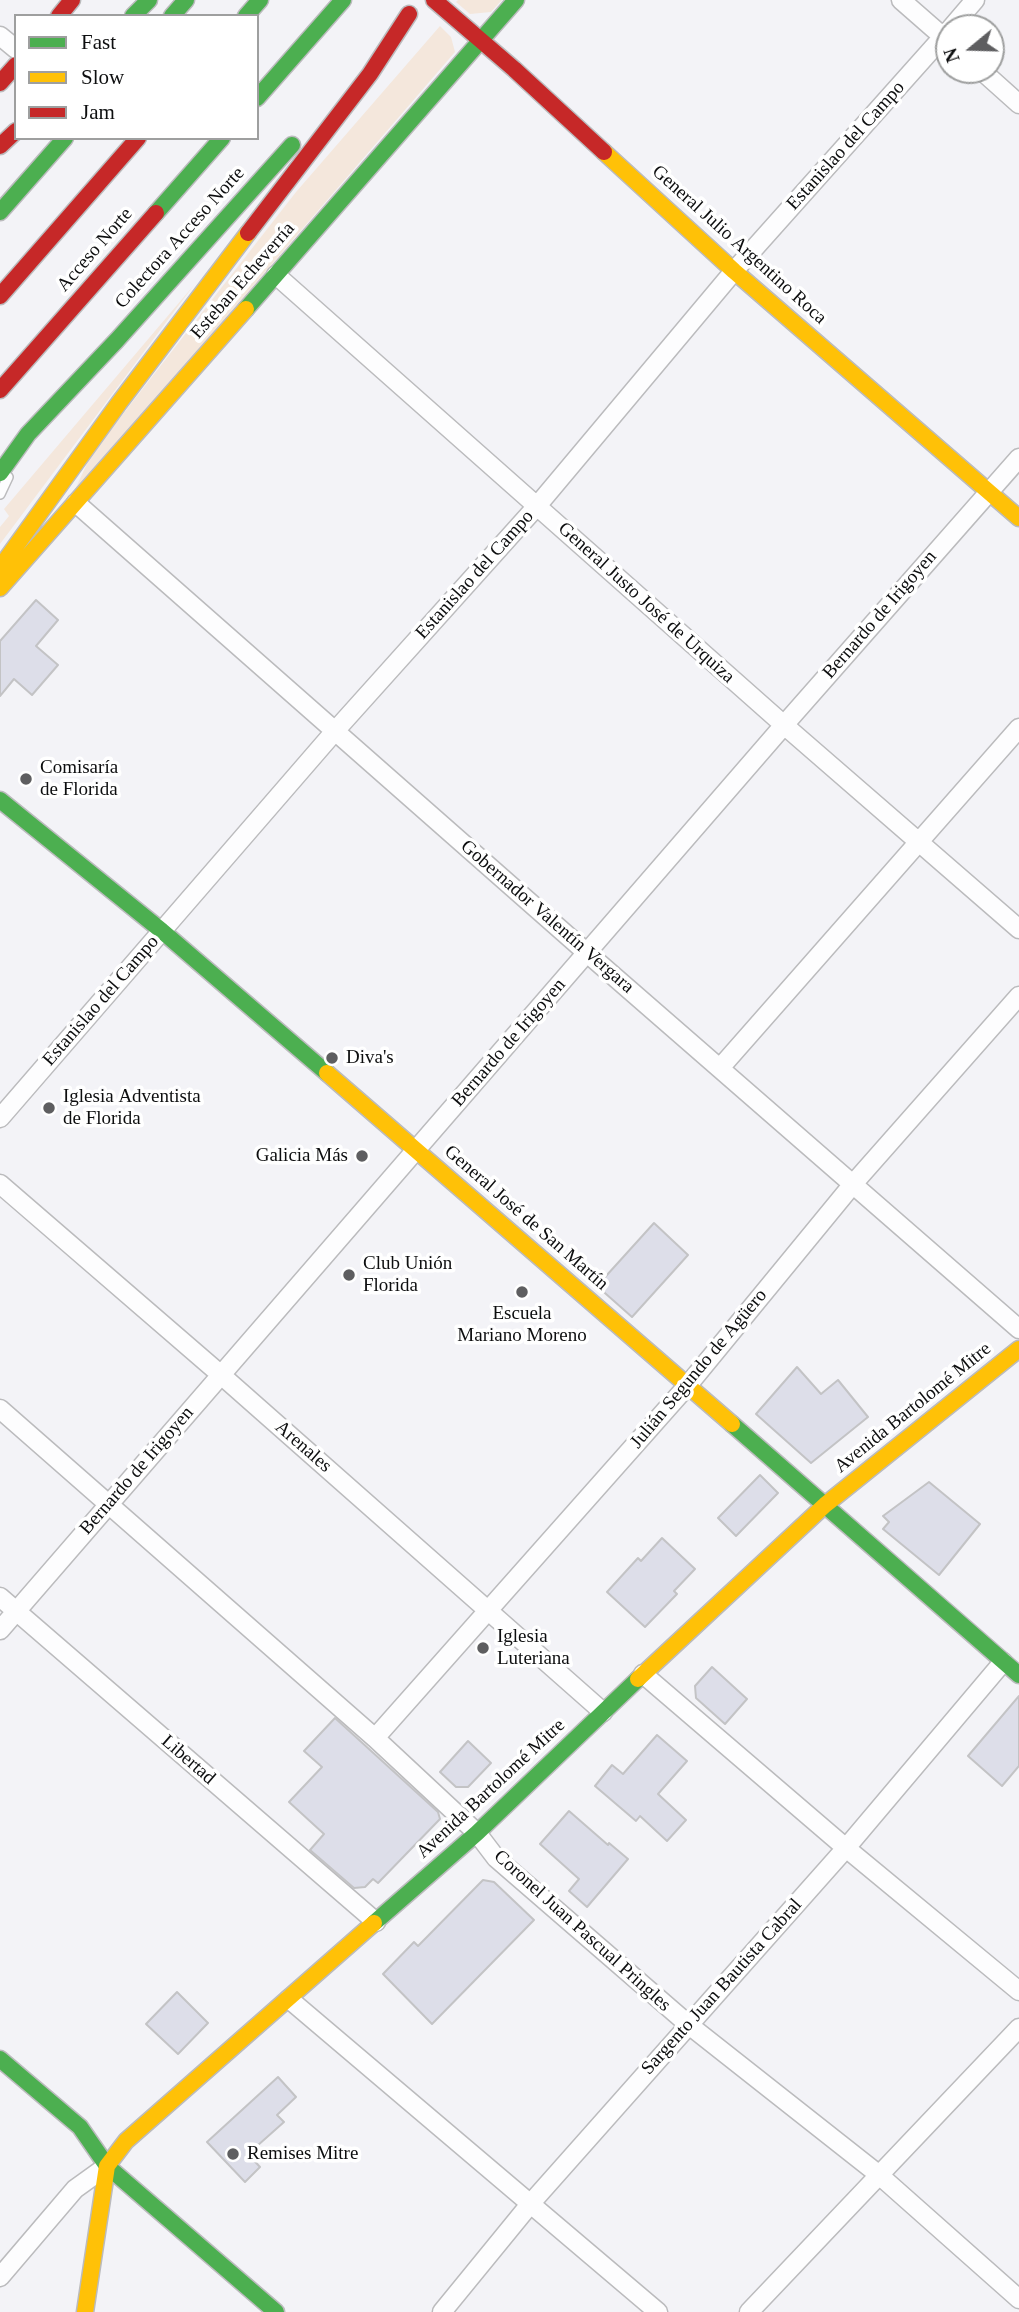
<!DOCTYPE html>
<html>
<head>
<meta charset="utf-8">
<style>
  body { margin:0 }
  #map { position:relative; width:1019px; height:2312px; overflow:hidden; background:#f3f3f7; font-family:Georgia,serif }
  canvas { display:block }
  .legend { position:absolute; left:14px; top:14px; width:245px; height:126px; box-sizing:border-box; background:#fff; border:2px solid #9e9f9f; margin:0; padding:9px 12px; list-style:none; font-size:21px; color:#0d0e0f }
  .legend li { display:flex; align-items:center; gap:14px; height:35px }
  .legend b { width:35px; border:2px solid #9e9f9f }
  .north { position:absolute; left:935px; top:14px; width:70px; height:70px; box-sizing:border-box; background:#fff; border:2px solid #9e9f9f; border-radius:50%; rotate:251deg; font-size:19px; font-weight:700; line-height:28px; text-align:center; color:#0d0e0f }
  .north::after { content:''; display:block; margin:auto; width:24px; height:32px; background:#5e5e60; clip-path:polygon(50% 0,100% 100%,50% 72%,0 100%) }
</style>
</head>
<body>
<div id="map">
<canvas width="1019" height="2312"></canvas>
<ul class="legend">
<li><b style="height:9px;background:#4caf50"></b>Fast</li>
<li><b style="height:9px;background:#ffc107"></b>Slow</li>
<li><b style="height:9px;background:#c62828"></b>Jam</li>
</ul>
<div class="north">N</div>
</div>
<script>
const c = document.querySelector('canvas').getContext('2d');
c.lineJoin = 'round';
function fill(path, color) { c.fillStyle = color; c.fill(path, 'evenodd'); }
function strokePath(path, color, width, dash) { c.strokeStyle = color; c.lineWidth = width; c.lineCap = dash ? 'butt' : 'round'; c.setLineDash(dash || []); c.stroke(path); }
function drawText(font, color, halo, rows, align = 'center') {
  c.font = font + ' Georgia,serif'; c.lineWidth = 7; c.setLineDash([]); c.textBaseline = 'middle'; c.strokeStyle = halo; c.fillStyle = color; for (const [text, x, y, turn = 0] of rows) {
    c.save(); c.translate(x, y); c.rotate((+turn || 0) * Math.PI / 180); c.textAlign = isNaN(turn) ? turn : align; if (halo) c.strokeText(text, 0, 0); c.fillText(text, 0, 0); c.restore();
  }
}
const green = new Path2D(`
  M458,0H502L491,12L470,14L456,2Z
  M440,26L451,37L455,52L72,496L91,455L296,192Z
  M194,285L0,544V527L9,516L4,509Z`);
const building = new Path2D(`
  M36,600L58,620L36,646L58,665L32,695L14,679L0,696V641Z
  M654,1223L688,1255L632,1317L597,1286Z
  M797,1367L821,1394L838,1380L868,1417L811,1463L756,1414Z
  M760,1475L778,1493L736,1536L718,1518Z
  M929,1482L980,1524L939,1575L883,1529L889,1522L883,1516Z
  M662,1538L695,1569L674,1591L677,1594L645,1627L607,1592L638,1558L641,1561Z
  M712,1667L747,1699L725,1724L696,1698L695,1686Z
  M1019,1696V1766L1002,1786L968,1756Z
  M335,1718L438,1812L440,1819L378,1883L373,1879L365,1887L354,1888L310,1850L324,1834L289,1802L322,1767L304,1751Z
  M657,1735L687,1761L658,1794L686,1820L667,1841L640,1816L636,1821L595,1786L612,1765L623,1774Z
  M468,1741L491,1763L468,1787H456L440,1772Z
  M569,1811L608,1845L609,1843L628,1859L587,1907L569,1891L579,1879L540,1844Z
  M483,1880L494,1882L534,1920L432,2024L383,1974L414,1942L418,1946Z
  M177,1992L208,2023L178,2054L146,2024Z
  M278,2077L296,2097L277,2115L284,2122L248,2154L260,2167L245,2182L207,2142Z`);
const lane = new Path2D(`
  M0,494L8,477`);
const street = new Path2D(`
  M901,0L949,42
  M951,28L975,0
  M0,36L16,49
  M981,70L1019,104
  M276,275L784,725L1019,929
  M76,503L586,952L1019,1329
  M720,1068L1019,728
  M0,1118L335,731L537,506L734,271L949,30
  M0,1184L220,1374L603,1712
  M0,1409L375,1738L477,1833L496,1858L689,2025L878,2174L1019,2299
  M0,1597L376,1922
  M0,1630L784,725L1019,458
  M643,1674L846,1848L1019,1991
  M375,1738L688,1385L853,1184L1019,996
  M289,1999L658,2312
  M0,2277L75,2189L107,2166
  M442,2312L531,2203L846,1848L1003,1662
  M749,2312L1019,2028`);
const fast = new Path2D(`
  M133,16L149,0
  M172,16L186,0
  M246,16L260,0
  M257,98L343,0
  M0,212L65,138
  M156,213L222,138
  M246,309L516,0
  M0,473L28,434L117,340L292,145
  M0,800L162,931L327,1073
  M732,1424L1019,1675
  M374,1923L477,1833L638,1679
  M0,2059L80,2127L107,2166L276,2312`);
const slow = new Path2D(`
  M604,152L734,271L1019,518
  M0,568L119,403L248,233
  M0,588L246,309
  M327,1073L732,1424
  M638,1679L825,1505L1019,1349
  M85,2312L107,2166L126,2141L374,1923`);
const jam = new Path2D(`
  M434,0L514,69L604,152
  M59,16L72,0
  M0,83L16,65
  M0,146L16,131
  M248,233L370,74L409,14
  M0,296L138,138
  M0,390L156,213`);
const markers = [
  [26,779,7,"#5e5e60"],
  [332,1058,7,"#5e5e60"],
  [49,1108,7,"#5e5e60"],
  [362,1156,7,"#5e5e60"],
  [349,1275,7,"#5e5e60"],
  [522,1292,7,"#5e5e60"],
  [483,1648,7,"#5e5e60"],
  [233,2154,7,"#5e5e60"]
];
const streetNames = [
  ["Estanislao del Campo",846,146,-48],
  ["Colectora Acceso Norte",180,238,-48],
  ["General Julio Argentino Roca",739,245,42],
  ["Acceso Norte",95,250,-49],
  ["Esteban Echeverría",243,281,-49],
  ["Estanislao del Campo",475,575,-48],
  ["General Justo José de Urquiza",646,603,42],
  ["Bernardo de Irigoyen",880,615,-49],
  ["Gobernador Valentín Vergara",547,917,41],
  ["Estanislao del Campo",101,1001,-49],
  ["Bernardo de Irigoyen",509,1043,-49],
  ["General José de San Martín",526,1218,41],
  ["Julián Segundo de Agüero",699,1369,-50],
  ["Avenida Bartolomé Mitre",913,1408,-39],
  ["Arenales",303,1447,41],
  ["Bernardo de Irigoyen",137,1471,-49],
  ["Libertad",188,1760,41],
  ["Avenida Bartolomé Mitre",491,1789,-43],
  ["Coronel Juan Pascual Pringles",582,1931,42],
  ["Sargento Juan Bautista Cabral",722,1987,-48]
];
const poiNames = [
  ["Comisaría",40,768],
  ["de Florida",40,790],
  ["Diva's",346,1058],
  ["Iglesia Adventista",63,1097],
  ["de Florida",63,1119],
  ["Galicia Más",348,1156,"right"],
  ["Club Unión",363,1264],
  ["Florida",363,1286],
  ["Escuela",522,1314,"center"],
  ["Mariano Moreno",522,1336,"center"],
  ["Iglesia",497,1637],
  ["Luteriana",497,1659],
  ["Remises Mitre",247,2154]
];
fill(green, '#f4e7dc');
fill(building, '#dddee9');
strokePath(building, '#c3c3c5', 2);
strokePath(lane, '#bbbbbd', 12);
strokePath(street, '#bbbbbd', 21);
strokePath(fast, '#bbbbbd', 19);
strokePath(slow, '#bbbbbd', 19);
strokePath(jam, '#bbbbbd', 19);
strokePath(lane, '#fdfdfe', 9);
strokePath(street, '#fdfdfe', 18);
strokePath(fast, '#4caf50', 16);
strokePath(slow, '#ffc107', 16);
strokePath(jam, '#c62828', 16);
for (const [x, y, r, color] of markers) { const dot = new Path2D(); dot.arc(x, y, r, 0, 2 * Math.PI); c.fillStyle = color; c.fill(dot); strokePath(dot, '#fff', 2.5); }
drawText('19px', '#0d0e0f', '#fff', streetNames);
drawText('19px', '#0d0e0f', '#fff', poiNames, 'left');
</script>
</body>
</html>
